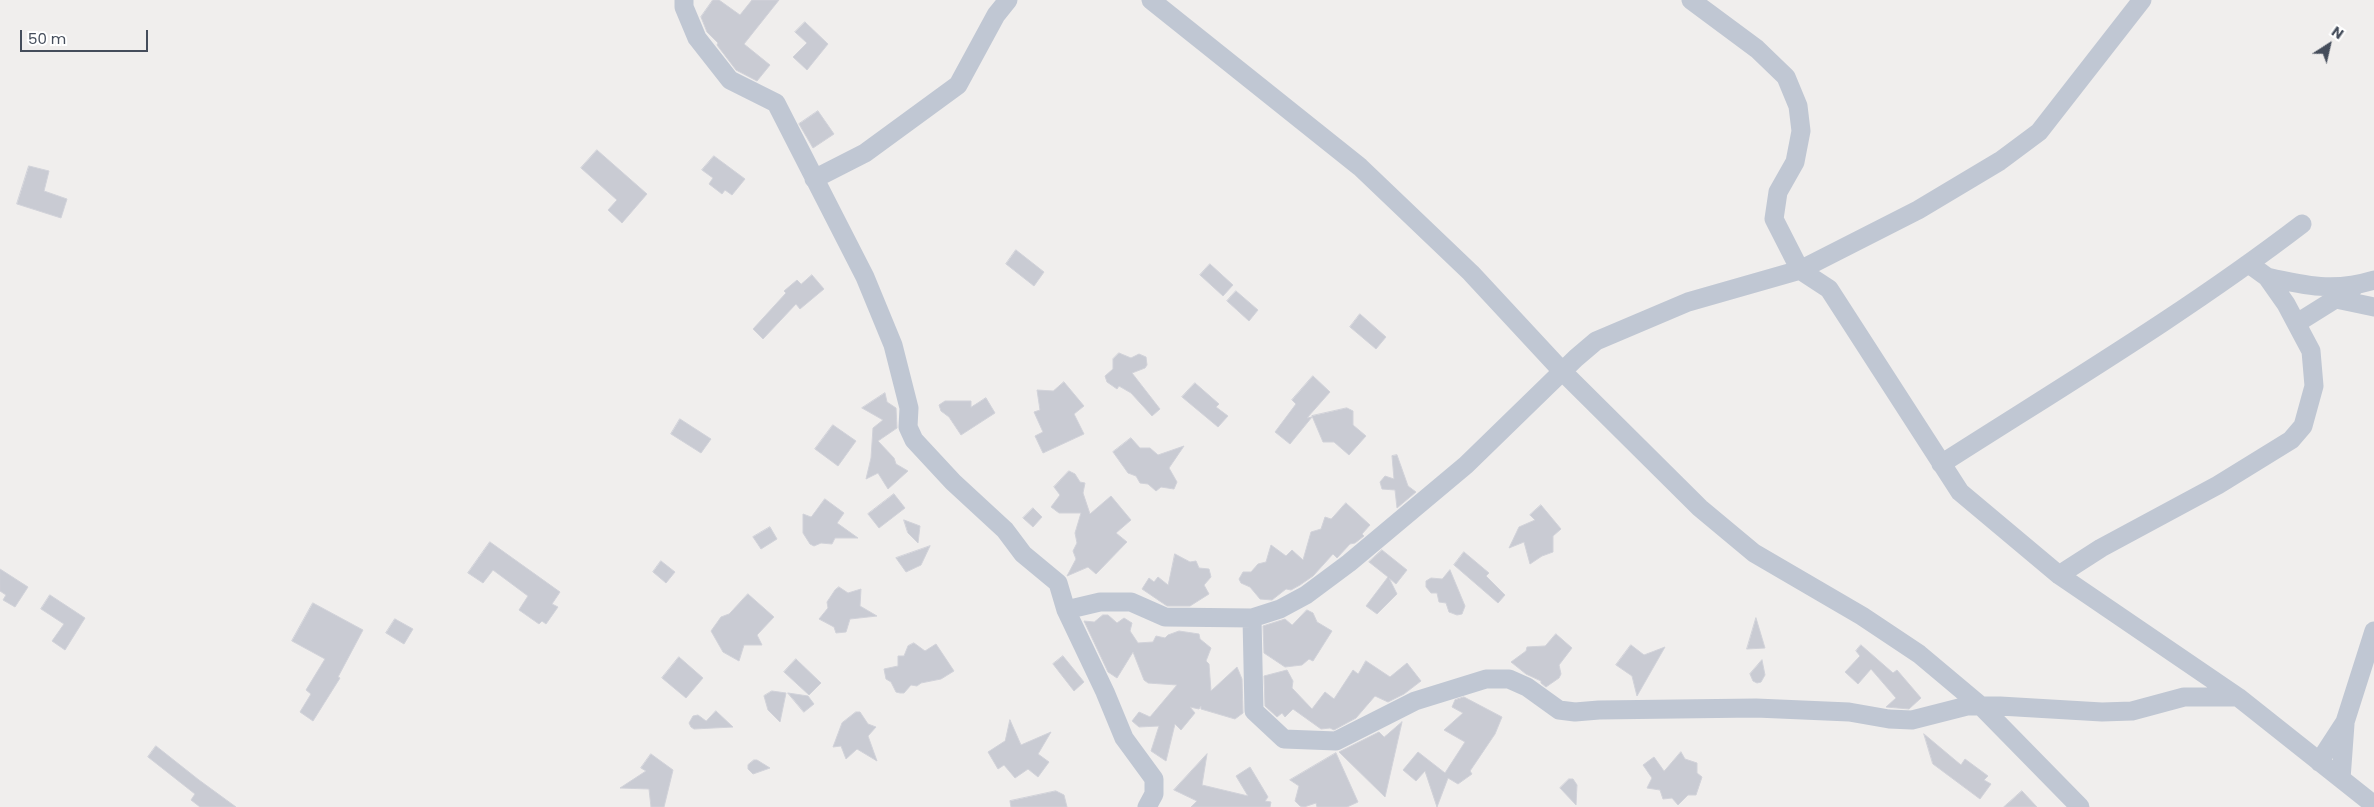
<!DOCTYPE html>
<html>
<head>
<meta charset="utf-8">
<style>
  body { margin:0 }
  #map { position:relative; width:2374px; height:807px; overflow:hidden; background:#f0eeed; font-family:Poppins,sans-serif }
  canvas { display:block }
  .north { position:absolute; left:2304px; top:20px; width:50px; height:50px; -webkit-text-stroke:4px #fff; paint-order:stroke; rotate:35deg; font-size:14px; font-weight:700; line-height:20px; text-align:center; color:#454d5b }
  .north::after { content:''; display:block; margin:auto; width:18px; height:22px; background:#454d5b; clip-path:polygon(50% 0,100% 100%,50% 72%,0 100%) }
  .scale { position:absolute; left:20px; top:30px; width:128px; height:22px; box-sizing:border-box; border:2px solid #454d5b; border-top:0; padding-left:6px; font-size:15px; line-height:18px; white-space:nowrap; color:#454d5b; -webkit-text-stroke:4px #fff; paint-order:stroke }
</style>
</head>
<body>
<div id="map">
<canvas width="2374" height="807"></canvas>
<div class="north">N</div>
<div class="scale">50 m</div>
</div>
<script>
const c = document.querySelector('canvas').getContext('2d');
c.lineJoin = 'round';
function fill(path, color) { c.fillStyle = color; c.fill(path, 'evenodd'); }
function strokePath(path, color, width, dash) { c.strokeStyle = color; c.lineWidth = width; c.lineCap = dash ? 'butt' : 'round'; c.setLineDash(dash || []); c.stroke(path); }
const building = new Path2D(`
  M713,0H719L740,15L752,0H779L744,44L770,65L757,81L736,70L717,45L718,43L707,32L701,17Z
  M805,22L828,44L807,70L793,57L807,43L795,32Z
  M818,111L834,134L813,148L799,124Z
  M597,150L647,194L622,223L608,210L617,200L581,168Z
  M714,156L745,179L732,195L725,190L722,194L709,184L713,178L702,170Z
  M29,166L49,171L44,191L67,199L61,218L17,204Z
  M1016,250L1044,272L1034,286L1006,264Z
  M1210,264L1233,285L1223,296L1200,275Z
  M812,275L824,289L800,309L796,304L763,339L753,329L786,293L784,291L797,280L801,284Z
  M1236,291L1258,310L1249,321L1227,301Z
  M1360,314L1386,337L1376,349L1350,327Z
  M1119,353L1131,358L1139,354L1146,357L1147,365L1145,368L1132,373L1160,409L1152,416L1131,393L1119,386L1117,389L1107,382L1105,376L1113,369V359Z
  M1313,376L1330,392L1307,418L1312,417L1290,444L1275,432L1296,404L1292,400Z
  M1064,382L1084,406L1074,414L1084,434L1043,453L1035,436L1043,432L1034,412L1040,410L1037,390L1053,391Z
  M1195,383L1219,404L1216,407L1228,416L1218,427L1182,397Z
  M885,393L887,402L896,408L897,428L878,441L894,458L896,464L908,471L888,489L878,473L866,479L871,458L873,428L883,420L862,408Z
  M986,398L995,413L961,435L949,417L941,411L939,405L945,401H971V407Z
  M1347,408L1353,411V425L1366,436L1349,455L1334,442H1323L1312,416Z
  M680,419L711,439L701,453L671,434Z
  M833,425L856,441L838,466L815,449Z
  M1131,438L1140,448H1150L1158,455L1184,446L1169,468L1177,482L1174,489L1161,487L1156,491L1148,484L1140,483L1136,476L1128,473L1113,452Z
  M1397,455L1408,486L1416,492L1397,508L1395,490L1382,489L1380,482L1385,476L1394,479L1392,456Z
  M1069,471L1075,474L1080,482L1085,483L1083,493L1090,514L1111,496L1131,520L1116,533L1127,542L1096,574L1088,567L1067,576L1076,559L1073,551L1077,543L1075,533L1081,513H1059L1051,507L1060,495L1054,487Z
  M894,494L905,508L879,528L868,514Z
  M825,499L844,513L837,523L858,538H835L832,544L821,543L814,546L810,544L803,533V514L811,517Z
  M1346,503L1370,525L1362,534L1364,536L1355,543L1350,544L1337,558L1333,554L1313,576L1300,585L1291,590L1286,589L1272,600L1260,599L1250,587L1241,583L1239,579L1243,572H1251L1258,564L1266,562L1271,545L1286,556L1292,550L1303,560L1311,532L1321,529L1325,517L1331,519Z
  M1541,505L1561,529L1553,536V552L1542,556L1530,564L1524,542L1509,548L1519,527L1535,520L1530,515Z
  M1033,508L1042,517L1033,527L1023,518Z
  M904,520L920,526L918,543L908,533Z
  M770,527L777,539L761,549L753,537Z
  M490,542L560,592L552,604L558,607L546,624L542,621L539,624L519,610L528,596L493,570L483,583L468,573Z
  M930,546L921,565L906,572L896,558Z
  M1382,550L1407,570L1396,584L1389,578L1397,594L1377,614L1366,606L1388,577L1369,562Z
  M1464,552L1489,573L1486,576L1505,595L1498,603L1454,565Z
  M1175,554L1190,562L1196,561L1199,568L1209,569L1211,577L1204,585L1209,594L1190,606H1167L1142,589L1149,578L1154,582L1158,577L1168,585Z
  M661,561L675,572L666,583L653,572Z
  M0,569L28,587L15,607L3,600L6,595L0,591Z
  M1450,570L1465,606L1462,614L1457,615L1449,612L1446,603L1439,602L1437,593H1431L1426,587V581L1431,578L1442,579Z
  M839,587L848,593L861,589L860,606L877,616L850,619L846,632L836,633L834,627L819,619L828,608L827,602L835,590Z
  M748,594L774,617L757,635L762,645H744L739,661L723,652L711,631L721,617L729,614Z
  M50,595L85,618L65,650L52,641L64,624L41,609Z
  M313,603L363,630L338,677L340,678L313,721L300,712L311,694L306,690L325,659L292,641Z
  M1307,610L1313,613L1317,622L1332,631L1313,661L1309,659L1302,665L1285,667L1264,653L1263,626L1285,619L1292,625Z
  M1103,615H1108L1117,623L1124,618L1132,623L1130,631L1138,643L1153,642L1156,636L1165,638L1168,635L1179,631L1199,634L1200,639L1211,648L1206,661L1209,664L1211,691L1237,667L1242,679L1243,713L1235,719L1201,709V706L1199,709L1190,707L1195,713L1181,730L1175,724L1166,761L1151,751L1159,726L1139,727L1132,721L1139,712L1150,717L1177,685L1148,683L1144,680L1133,652L1117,678L1108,672L1084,621L1094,622Z
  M1756,618L1765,648L1747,649Z
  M395,619L413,629L404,644L386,633Z
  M1556,634L1572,648L1559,665L1561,674L1559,678L1546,687L1541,683V681L1526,674L1511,662L1526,651L1527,647L1545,646Z
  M914,643L925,651L936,644L954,671L941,679L921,683L917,686L911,685L904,693H900L896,692L891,682L886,679L884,669L898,666V656H904L908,646Z
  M1631,645L1644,655L1665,647L1637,696L1632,676L1616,665Z
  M1861,645L1893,673L1897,670L1921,698L1909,709L1886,707L1896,698L1871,669L1858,684L1845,672L1860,656L1856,651Z
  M1063,656L1084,682L1074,691L1053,664Z
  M679,657L703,678L686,698L662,678Z
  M796,659L821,683L809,695L784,672Z
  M1762,660L1765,675L1761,682L1757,683L1753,681L1750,674Z
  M1366,661L1390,677L1407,663L1421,681L1404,694L1388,702L1375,696L1356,718L1334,730L1330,728L1321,729L1293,709L1285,717L1282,713L1277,717L1265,706L1264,676L1287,670L1293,681L1292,688L1312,709L1325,692L1334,699L1353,670L1358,674Z
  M772,691L786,693L780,722L768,710L764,696Z
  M788,693L808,696L814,704L804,712Z
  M1464,697L1502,717L1495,734L1470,771L1472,774L1458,784L1448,778L1437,807L1425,771L1416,781L1403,770L1418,752L1445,773L1465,742L1444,730L1463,713L1452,707L1455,700Z
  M716,711L733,727L694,729L691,727L689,723L693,716L698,715L706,721Z
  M856,712H860L868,724L876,727L868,736L877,761L857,749L846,759L841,746L833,747L842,723Z
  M1010,720L1021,745L1051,732L1038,754L1049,762L1038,777L1028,769L1015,778L1004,765L998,769L988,752L1005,741Z
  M1402,722L1385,797L1339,752L1379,732L1384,737Z
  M1924,734L1961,765L1965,759L1988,776L1984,780L1991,784L1980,799L1933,764Z
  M156,746L199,780L236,807H200L191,800L195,794L148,757Z
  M1681,752L1685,759L1697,763V773L1702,777L1696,795H1688L1678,805L1672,798L1663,799L1660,790L1647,788L1652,778L1643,765L1654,757L1664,771Z
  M1336,753L1358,802L1347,807H1317L1316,803L1304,807L1300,806L1295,801L1299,786L1290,780Z
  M651,754L673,770L664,807H651L649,789L620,788L646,771L641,768Z
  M1207,754L1202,785L1248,796L1236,776L1250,767L1268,797L1265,801L1271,802L1270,807H1191L1197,801L1174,790Z
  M754,760H757L770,768L753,774L748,769V765Z
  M1569,779H1573L1577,785L1576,805L1560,788Z
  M1056,791L1064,795L1067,807H1011L1010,801Z
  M2022,791L2037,807H2004Z`);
const minor = new Path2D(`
  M684,0V7L697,38L730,80L776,103L865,277L893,345L909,408L908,427L914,440L953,482L1005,530L1023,554L1058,583L1066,610L1105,692L1124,738L1154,779V794L1147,807
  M1151,0L1360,167L1471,273L1562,371L1700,508L1754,553L1862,616L1919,654L1981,706L2080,807
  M1691,0L1757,49L1786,77L1798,106L1801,131L1795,162L1778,192L1774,219L1800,270L1829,289L1960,492L2059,575L2238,697L2374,805
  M814,179L865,153L958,85L996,15L1008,0
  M2267,277C2306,286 2335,292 2374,280
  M2336,299L2374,307
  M2297,323L2353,288
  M1941,464C2063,386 2187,312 2302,224
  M2059,575L2101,548L2218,485L2291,440L2303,426L2314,386L2311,351L2286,304L2267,277L2249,264
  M1066,610L1100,602H1131L1165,617L1252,618L1280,609L1306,595L1349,563L1466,465L1576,358L1596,341L1688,302L1800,270L1918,210L2000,161L2039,132L2142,0
  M1252,618L1254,711L1284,739L1336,741L1415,701L1486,679H1509L1527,687L1559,710L1575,712L1599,710L1756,708L1849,712L1889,719L1912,720L1967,706H2000L2102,712L2132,711L2184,697H2238
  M2319,762L2345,722L2374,631
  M2341,779L2345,724`);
fill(building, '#c9cbd3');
strokePath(building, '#d1d2d9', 1);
strokePath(minor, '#c0c7d3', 19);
</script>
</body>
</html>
